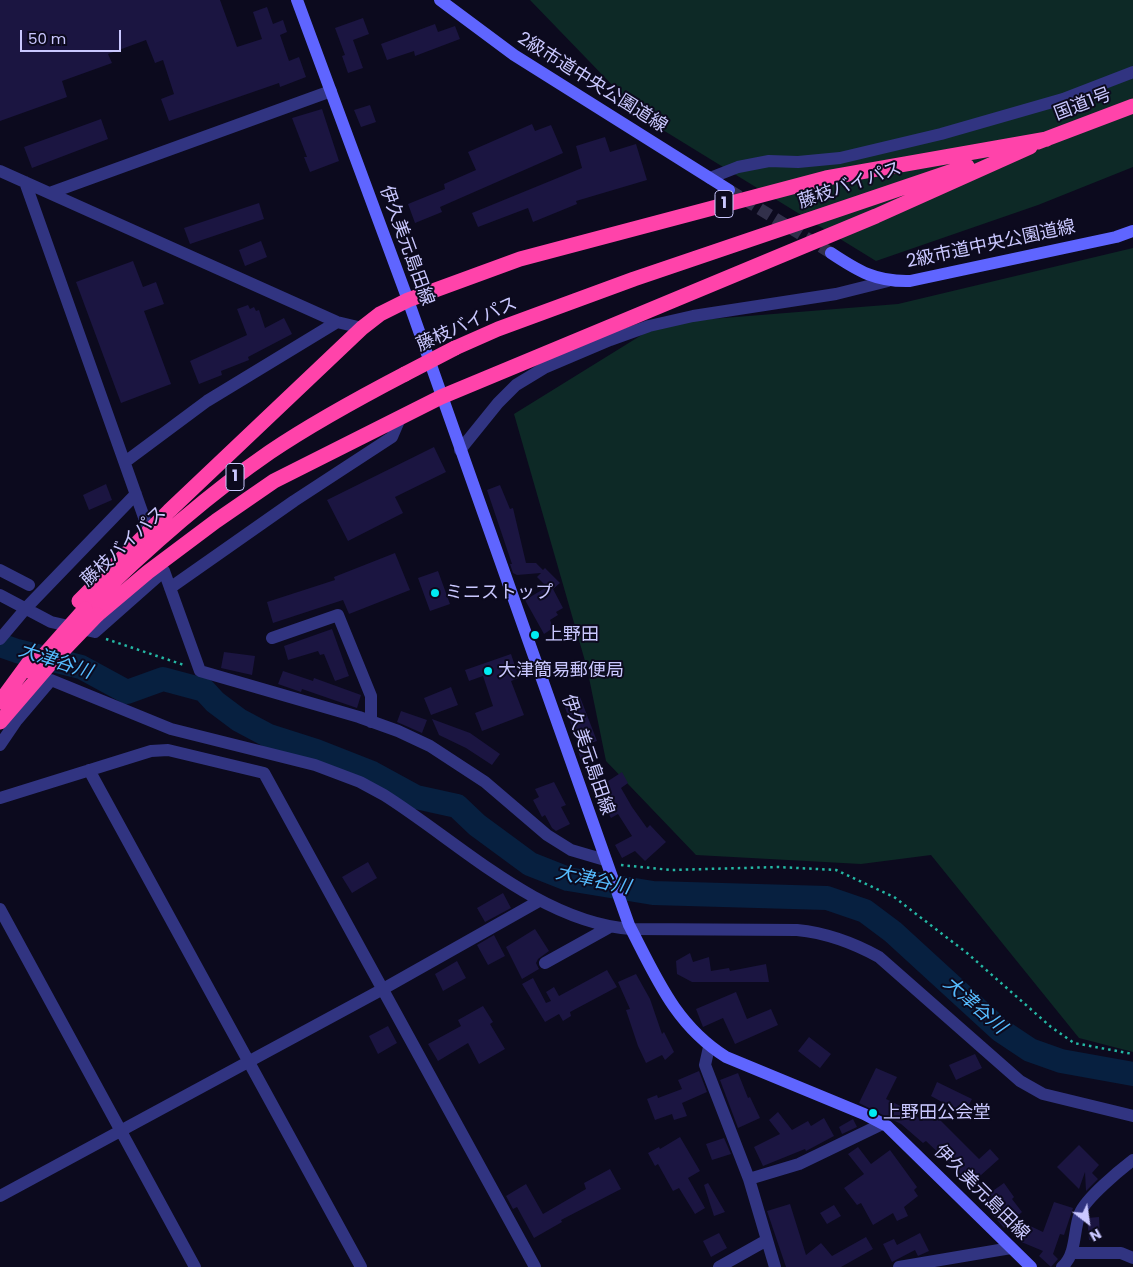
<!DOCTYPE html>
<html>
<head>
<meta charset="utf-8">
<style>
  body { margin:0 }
  #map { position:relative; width:1133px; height:1267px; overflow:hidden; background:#0c0a1e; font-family:Poppins,sans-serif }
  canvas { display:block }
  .north { position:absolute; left:1063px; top:1197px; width:50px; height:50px; -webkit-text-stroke:4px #0c0a1e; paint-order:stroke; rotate:150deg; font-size:14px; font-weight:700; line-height:20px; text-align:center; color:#cac8ff }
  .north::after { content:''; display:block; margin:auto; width:18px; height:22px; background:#cac8ff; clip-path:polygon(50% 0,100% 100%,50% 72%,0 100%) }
  .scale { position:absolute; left:20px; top:30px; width:101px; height:22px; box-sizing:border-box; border:2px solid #cac8ff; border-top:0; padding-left:6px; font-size:15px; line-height:18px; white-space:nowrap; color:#cac8ff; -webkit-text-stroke:4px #0c0a1e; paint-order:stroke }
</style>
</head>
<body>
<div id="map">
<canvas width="1133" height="1267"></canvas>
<div class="north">N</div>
<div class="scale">50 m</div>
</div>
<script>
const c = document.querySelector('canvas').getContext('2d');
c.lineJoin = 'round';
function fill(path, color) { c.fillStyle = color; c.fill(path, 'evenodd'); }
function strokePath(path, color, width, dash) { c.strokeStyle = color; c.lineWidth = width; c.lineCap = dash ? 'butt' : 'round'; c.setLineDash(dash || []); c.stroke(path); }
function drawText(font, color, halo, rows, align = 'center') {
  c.font = font + ' Poppins,"Noto Sans JP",sans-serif'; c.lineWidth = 4; c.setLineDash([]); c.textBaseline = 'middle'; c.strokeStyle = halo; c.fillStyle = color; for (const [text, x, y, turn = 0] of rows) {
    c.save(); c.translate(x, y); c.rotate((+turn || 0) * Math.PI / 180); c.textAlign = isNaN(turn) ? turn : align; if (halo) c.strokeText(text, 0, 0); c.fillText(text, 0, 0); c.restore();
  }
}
const green = new Path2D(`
  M530,0H1133V167L1038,205L876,261L645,119Z
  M1133,248V1052L1079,1038L931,855L861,864L696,855L606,761L587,668L514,414L661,323L898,304Z`);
const river = new Path2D(`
  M0,645L17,651L81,667L127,692L163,679L204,690L215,702L239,720L269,736L316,751L372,773L416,797L457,806L477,825L530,864L568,879L653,893L827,898L865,911L893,932L1000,1030L1030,1050L1061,1061L1133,1074`);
const building = new Path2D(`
  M0,0H220L237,47L262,39L253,12L267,7L273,24L283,20L287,32L280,35L289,61L299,57L306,77L280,87L279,83L169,121L161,99L174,94L163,60L155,63L146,40L108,54L112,63L62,81L67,97L0,121Z
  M363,18L369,34L353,40L363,68L348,73L342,56L345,55L335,28Z
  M435,24L438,32L455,26L460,39L415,56L414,51L387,60L381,44Z
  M370,105L376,122L361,127L354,110Z
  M322,109L339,161L310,172L304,157H307L292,118Z
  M101,119L108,139L32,168L24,147Z
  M532,124L535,131L551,125L563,153L440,207L442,212L415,223L408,204L445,189L444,184L476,170L468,152Z
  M605,137L610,152L636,144L647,180L576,201L577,204L533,222L528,208L478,227L472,213L582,168L576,146Z
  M259,203L264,219L190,244L184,228Z
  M261,241L267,257L245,266L239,250Z
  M133,261L143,287L156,282L164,304L144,311L171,384L121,403L76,282Z
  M248,305L250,309L254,307L256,311L259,310L265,328L284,318L292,334L248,357L249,360L221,371L222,375L199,384L190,361L247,335L237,309Z
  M434,447L446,472L395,497L403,513L348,541L327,500Z
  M106,484L112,500L89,510L83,495Z
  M500,485L510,509L513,508L526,563H536L543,570L545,568L560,583L553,589L563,608L556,612L558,615L550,620L553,628L544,634L525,600L547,587L537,577L541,573L517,575L513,573L510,564H512L487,490Z
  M395,553L410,590L349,614L343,600L273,623L267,602L335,580L334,577Z
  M438,571L450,604L430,611L418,578Z
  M332,629L349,676L335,681L324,654L320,655L318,651L288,660L284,646Z
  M224,652L255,656L252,675L221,668Z
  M511,654L519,678L511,681L524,715L482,731L475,713L493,706L483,676L469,681L465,670Z
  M283,671L313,681L314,678L361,695L357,708L302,689L301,692L278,684Z
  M451,687L458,705L431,715L424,698Z
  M573,694L575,699L580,697L597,741L579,747L562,699Z
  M401,711L427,720L422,733L397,722Z
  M432,719L470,733L500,754L492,765L466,748L439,735Z
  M589,748L593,760L582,763L578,751Z
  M622,772L628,783L621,788L632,807L647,828L650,825L666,842L645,861L635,851L622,858L615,845L632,836L618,814L611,818L599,799L597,800L589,785L603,778L605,783Z
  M554,782L566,805L561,807L570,824L556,831L552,828L545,815L542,817L533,800L539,797L535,789Z
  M368,862L377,878L352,893L342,877Z
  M503,893L511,908L485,922L477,908Z
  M535,929L549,951L538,959L536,963L539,969L522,979L506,947Z
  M494,935L505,956L488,965L477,945Z
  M690,953L693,962L709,957L711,971L729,968L730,971L766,964L769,982H692L677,974L676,961Z
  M457,961L466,978L443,991L435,974Z
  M607,970L617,987L570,1012L571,1016L563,1021L559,1014L545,1022L522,984L533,978L546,1003L551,1001L546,992L554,987L559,996Z
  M636,974L650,999L662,1034L664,1032L674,1052L665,1060L662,1055L646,1063L638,1046L626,1010L630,1009L618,982Z
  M736,992L747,1019L771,1009L778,1025L735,1044L723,1018L703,1027L696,1009Z
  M483,1006L493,1022L490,1024L505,1049L479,1064L468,1043L438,1061L428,1044L461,1026L458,1020Z
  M388,1026L397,1043L378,1054L369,1036Z
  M809,1037L831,1054L820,1068L798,1051Z
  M975,1054L982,1068L956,1080L949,1065Z
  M876,1068L897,1077L886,1099L909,1110L920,1119L926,1106L979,1159L990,1149L999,1159L971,1184L926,1141L923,1143L901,1124L859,1103Z
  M699,1071L707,1092L682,1103L687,1116L674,1120L672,1114L655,1120L647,1099L657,1095L658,1098L682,1089L678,1080Z
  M738,1073L748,1098L750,1097L760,1118L738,1128L720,1080Z
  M937,1082L972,1099L964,1114L931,1096Z
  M778,1112L792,1130L808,1121L811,1126L824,1118L834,1136L806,1151L805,1149L763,1166L754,1147L780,1134L769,1120Z
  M853,1119L857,1127L842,1134L839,1127Z
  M680,1137L700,1171L688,1178L705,1208L695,1214L679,1188L673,1191L658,1164L655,1166L648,1153L659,1147L660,1149Z
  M724,1138L731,1154L712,1160L706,1144Z
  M1079,1145L1099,1165L1092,1173L1098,1179L1086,1191L1085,1172L1079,1189L1057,1167Z
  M858,1147L871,1164L890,1150L917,1187L914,1190L918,1196L904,1207L908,1216L897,1221L893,1213L873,1225L861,1203L857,1205L844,1188L864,1174L848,1154Z
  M610,1169L621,1189L561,1220L562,1222L534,1238L517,1207L513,1209L506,1196L526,1184L543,1214L586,1189L584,1183Z
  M708,1183L725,1212L714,1216L704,1185Z
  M1004,1183L1014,1197L1012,1199L1022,1212L1004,1228L980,1200Z
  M1054,1202L1073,1208L1064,1235L1060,1234L1053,1254L1058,1259L1051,1267L1039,1256L1043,1251L1019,1241L1026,1224L1043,1232Z
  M790,1204L806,1255L821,1243L832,1256L866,1237L873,1249L841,1267H786L767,1211Z
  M834,1205L841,1216L827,1224L820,1213Z
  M1099,1217L1100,1239L1089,1240L1087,1218Z
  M719,1233L727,1248L711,1257L703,1241Z
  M920,1233L929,1251L918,1256L915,1250L892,1262L883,1244L894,1239L897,1245Z`);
const secondaryTunnel = new Path2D(`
  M729,190L831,253`);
const path = new Path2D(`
  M106,639L184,665
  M621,865L671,870L778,867L836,870L894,897L967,953L1051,1027L1074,1043L1133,1054`);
const street = new Path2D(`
  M0,171L337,322L362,328
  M710,178L738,167L769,161L798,162L840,158L941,134L1063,99L1133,72
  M25,182L146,523
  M50,193L331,91
  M460,450L498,403L516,385L544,368L610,340L649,326L693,316L836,294L888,281
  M125,462L207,401L337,322
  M0,570L29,585
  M170,588L294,501L392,437L401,416
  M0,595L51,622L95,632L164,571L200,671L359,717L398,731L430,746L485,782L547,835L571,850L605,860
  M272,638L338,615L371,696V722
  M0,639L27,607L136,494
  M0,745L17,720L51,680L171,729L315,765L360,782L384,795C460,843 539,922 631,929L797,930C827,933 852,942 879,957L1020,1081L1043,1094L1133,1116
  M89,770L361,1267
  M0,798L151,751L168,750L264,773L535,1267
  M0,909L195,1267
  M545,963L608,928
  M709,1047L705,1065L749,1179L775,1267
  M749,1179L799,1164L882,1124
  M0,1196L383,989L539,901
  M1071,1253H1121L1133,1258
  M719,1267L767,1240
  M899,1267L1011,1248
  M1062,1267C1077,1254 1073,1231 1080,1213C1086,1198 1120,1170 1133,1160`);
const secondary = new Path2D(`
  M297,0L408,300L629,925C656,977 675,1025 726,1057L864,1114L887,1126L1031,1267
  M440,0L514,55L729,190
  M831,253C858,271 876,282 910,281L1116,237L1133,231`);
const highway = new Path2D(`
  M1038,142L1133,106
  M455,348L498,329L634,279L967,166
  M79,601L169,511L362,328L380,314L408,300L520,259L826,178L1047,139
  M85,609C143,552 203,498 270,452C313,423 359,398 405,374
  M97,615L148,572L216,521L274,481L441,397L876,216L1030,147`);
const highwayBridge = new Path2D(`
  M405,374L455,348
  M30,671L85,609
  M0,702L33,657
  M0,722L49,665L97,615`);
const markers = [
  [435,593,5,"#00ebf3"],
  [535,635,5,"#00ebf3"],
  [488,671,5,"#00ebf3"],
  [873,1113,5,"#00ebf3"]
];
const shields = [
  [724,204,18],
  [235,477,18]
];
const shieldNames = [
  ["1",724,204],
  ["1",235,477]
];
const streetNames = [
  ["2級市道中央公園道線",592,83,32],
  ["国道1号",1083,105,-21],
  ["藤枝バイパス",850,186,-19],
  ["2級市道中央公園道線",991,245,-12],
  ["伊久美元島田線",406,246,70],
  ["藤枝バイパス",467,325,-24],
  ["藤枝バイパス",124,547,-43],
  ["伊久美元島田線",587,755,71],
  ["伊久美元島田線",981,1193,45]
];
const poiNames = [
  ["ミニストップ",445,593],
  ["上野田",545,635],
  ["大津簡易郵便局",498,671],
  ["上野田公会堂",883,1113]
];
const waterNames = [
  ["大津谷川",55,662,18],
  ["大津谷川",593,881,12],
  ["大津谷川",974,1006,41]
];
fill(green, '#0d2926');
strokePath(river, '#072040', 24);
fill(building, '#1b1541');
strokePath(secondaryTunnel, '#32304b', 12, [12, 6]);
strokePath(path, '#24b7a4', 2.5, [2.5, 4]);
strokePath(street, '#313481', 12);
strokePath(secondary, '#5f65ff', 12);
strokePath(highway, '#ff43aa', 15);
strokePath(highwayBridge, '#ff43aa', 15);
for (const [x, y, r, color] of markers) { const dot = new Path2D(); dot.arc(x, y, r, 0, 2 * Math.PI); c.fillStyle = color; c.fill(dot); strokePath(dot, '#0c0a1e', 2); }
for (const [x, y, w] of shields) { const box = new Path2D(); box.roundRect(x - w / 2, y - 13.5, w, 27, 4); c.fillStyle = '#0c0a1e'; c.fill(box); strokePath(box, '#cac8ff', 1); }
drawText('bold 16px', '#cac8ff', null, shieldNames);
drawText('18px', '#cac8ff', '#0c0a1e', streetNames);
drawText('18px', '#cac8ff', '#0c0a1e', poiNames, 'left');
drawText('italic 19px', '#56bcff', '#0c0a1e', waterNames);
</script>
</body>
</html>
